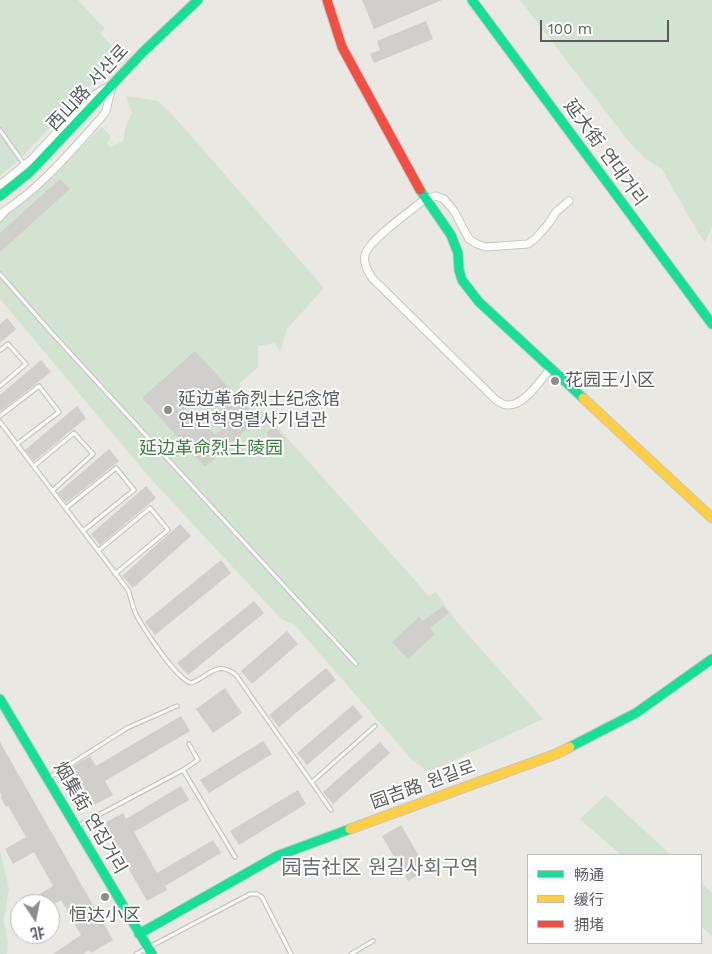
<!DOCTYPE html>
<html>
<head>
<meta charset="utf-8">
<style>
  body { margin:0 }
  #map { position:relative; width:712px; height:954px; overflow:hidden; background:#e9e8e3; font-family:"Work Sans","Noto Sans SC",sans-serif }
  canvas { display:block }
  .legend { position:absolute; left:527px; top:854px; width:175px; height:90px; box-sizing:border-box; background:#fff; border:1px solid #bdbec0; margin:0; padding:6px 9px; list-style:none; font-size:15px; color:#5a5c61 }
  .legend li { display:flex; align-items:center; gap:10px; height:25px }
  .legend b { width:25px; border:1px solid #bdbec0 }
  .north { position:absolute; left:10px; top:894px; width:50px; height:50px; box-sizing:border-box; background:#fff; border:1px solid #bdbec0; border-radius:50%; rotate:169deg; font-size:14px; font-weight:700; line-height:20px; text-align:center; color:#5a5c61 }
  .north::after { content:''; display:block; margin:auto; width:18px; height:22px; background:#8c8d8e; clip-path:polygon(50% 0,100% 100%,50% 72%,0 100%) }
  .scale { position:absolute; left:540px; top:20px; width:129px; height:22px; box-sizing:border-box; border:2px solid #5a5c61; border-top:0; padding-left:6px; font-size:15px; line-height:18px; white-space:nowrap; color:#5a5c61; -webkit-text-stroke:4px #fff; paint-order:stroke }
</style>
</head>
<body>
<div id="map">
<canvas width="712" height="954"></canvas>
<ul class="legend">
<li><b style="height:6px;background:#16e098"></b>畅通</li>
<li><b style="height:6px;background:#ffcf43"></b>缓行</li>
<li><b style="height:6px;background:#f24e42"></b>拥堵</li>
</ul>
<div class="north">北</div>
<div class="scale">100 m</div>
</div>
<script>
const c = document.querySelector('canvas').getContext('2d');
c.lineJoin = 'round';
function fill(path, color) { c.fillStyle = color; c.fill(path, 'evenodd'); }
function strokePath(path, color, width, dash) { c.strokeStyle = color; c.lineWidth = width; c.lineCap = dash ? 'butt' : 'round'; c.setLineDash(dash || []); c.stroke(path); }
function drawText(font, color, halo, rows, align = 'center') {
  c.font = font + ' "Work Sans","Noto Sans SC","Noto Sans KR",sans-serif'; c.lineWidth = 4; c.setLineDash([]); c.textBaseline = 'middle'; c.strokeStyle = halo; c.fillStyle = color; for (const [text, x, y, turn = 0] of rows) {
    c.save(); c.translate(x, y); c.rotate((+turn || 0) * Math.PI / 180); c.textAlign = isNaN(turn) ? turn : align; if (halo) c.strokeText(text, 0, 0); c.fillText(text, 0, 0); c.restore();
  }
}
const green = new Path2D(`
  M0,0H78L105,29L100,33L120,55L19,160L0,176Z
  M520,0H712V227L705,242L697,231L662,169L645,159L629,142Z
  M126,96L158,101L172,114L324,288L287,329L280,352L275,343L258,346V367L239,384L429,596L436,592L456,621L543,719L429,772L413,761L294,624L282,620L150,478L0,299V218L60,167L102,127L111,136L107,144L111,147L123,141L126,125L132,113Z
  M606,795L671,855H621L580,819Z
  M0,850L9,889L4,920L8,942L7,954H0Z
  M701,882L712,893V936L701,926Z`);
const building = new Path2D(`
  M362,0H442L374,29Z
  M426,21L433,39L374,63L370,54L380,50L377,41Z
  M60,179L70,189L0,252V233Z
  M7,318L16,329L0,343V324Z
  M195,351L258,419L205,467L142,398ZM195,386L202,395L207,390L223,408L218,412L228,424L215,435L204,423L199,427L184,410L189,406L182,397Z
  M41,360L51,372L0,412V395Z
  M77,406L86,418L34,461L25,450Z
  M274,426L286,440L278,447L266,433Z
  M109,449L119,461L66,503L58,493Z
  M146,486L156,498L100,545L91,534Z
  M180,524L191,536L133,588L122,576Z
  M221,560L231,573L155,635L145,622Z
  M254,601L264,613L188,675L177,663Z
  M443,606L449,613L430,628L435,634L408,659L392,642L419,617L423,621Z
  M287,631L298,644L252,684L241,671Z
  M326,668L336,680L279,727L269,715Z
  M225,688L242,713L213,733L196,709Z
  M353,705L363,717L307,765L297,753Z
  M181,716L190,731L105,781L113,795L94,805L72,767L90,756L96,766Z
  M263,741L272,754L209,793L200,780Z
  M0,742L113,940L91,953L89,950L83,954H53L81,935L61,900L50,907V904H23L53,886L34,852L13,864L5,849L26,837L8,806L6,807L1,797L2,796L0,792Z
  M380,742L390,753L333,804L323,792Z
  M181,786L189,800L134,832L157,873L213,840L221,853L165,886L167,890L147,901L103,824L123,813L126,819Z
  M298,790L306,804L239,845L230,831Z
  M401,825L427,870L408,881L382,836Z`);
const lane = new Path2D(`
  M0,130L24,164
  M0,220L7,212
  M0,274L50,331L356,664
  M0,350L8,344L26,364L0,386
  M0,416L39,386L59,412L17,444
  M0,422L128,590C132,600 133,611 139,620C148,635 176,678 191,683C209,677 216,659 236,675L331,810
  M34,466L74,433L93,454L52,491
  M66,508L116,468L134,490L83,531
  M98,551L150,508L168,530L115,574
  M183,770L235,857
  M49,778L127,728L177,706
  M312,782L375,726
  M76,827L183,770L198,760L189,744
  M136,954L250,894H257L262,897L291,954
  M351,954L373,941`);
const street = new Path2D(`
  M0,185L32,159L89,98L106,88
  M0,214C40,189 70,152 101,118L106,111L112,86
  M550,369C541,380 523,407 507,405C504,405 499,402 496,400L372,278C367,270 362,261 366,252C373,237 412,210 425,199L436,196L444,199L454,211L469,239L477,244L486,247L528,244L536,238L549,223L556,212L569,201`);
const fast = new Path2D(`
  M472,0L712,324
  M420,190L451,235L458,253L459,270L462,280L479,302L583,398
  M0,196L30,172L143,52L198,0
  M0,699L152,954
  M570,747L636,713L712,659
  M139,934L277,856L350,829`);
const slow = new Path2D(`
  M583,398L712,518
  M350,829L556,754L570,747`);
const jam = new Path2D(`
  M327,0L342,47L420,190`);
const markers = [
  [555,381,5,"#8c8d8e"],
  [168,410,5,"#8c8d8e"],
  [105,897,5,"#8c8d8e"]
];
const streetNames = [
  ["西山路 서산로",88,88,-47],
  ["延大街 연대거리",605,153,54],
  ["园吉路 원길로",423,785,-20],
  ["烟集街 연집거리",90,818,60]
];
const poiNames = [
  ["花园王小区",565,381],
  ["延边革命烈士纪念馆",178,400],
  ["연변혁명렬사기념관",178,421],
  ["恒达小区",105,916,"center"]
];
const parkNames = [
  ["延边革命烈士陵园",211,449]
];
const quarterNames = [
  ["园吉社区 원길사회구역",380,868]
];
fill(green, '#d2e4d1');
fill(building, '#d0cfcc');
strokePath(lane, '#c6c6c6', 5.5);
strokePath(street, '#c6c6c6', 9);
strokePath(fast, '#c6c6c5', 11);
strokePath(slow, '#c6c6c5', 11);
strokePath(jam, '#c6c6c5', 11);
strokePath(lane, '#fcfcfb', 3);
strokePath(street, '#fcfcfb', 7);
strokePath(fast, '#16e098', 9);
strokePath(slow, '#ffcf43', 9);
strokePath(jam, '#f24e42', 9);
for (const [x, y, r, color] of markers) { const dot = new Path2D(); dot.arc(x, y, r, 0, 2 * Math.PI); c.fillStyle = color; c.fill(dot); strokePath(dot, '#fff', 2); }
drawText('18px', '#5a5c61', '#fff', streetNames);
drawText('18px', '#5a5c61', '#fff', poiNames, 'left');
drawText('18px', '#3b7e43', '#fff', parkNames);
drawText('20px', '#6b6e73', '#fff', quarterNames);
</script>
</body>
</html>
